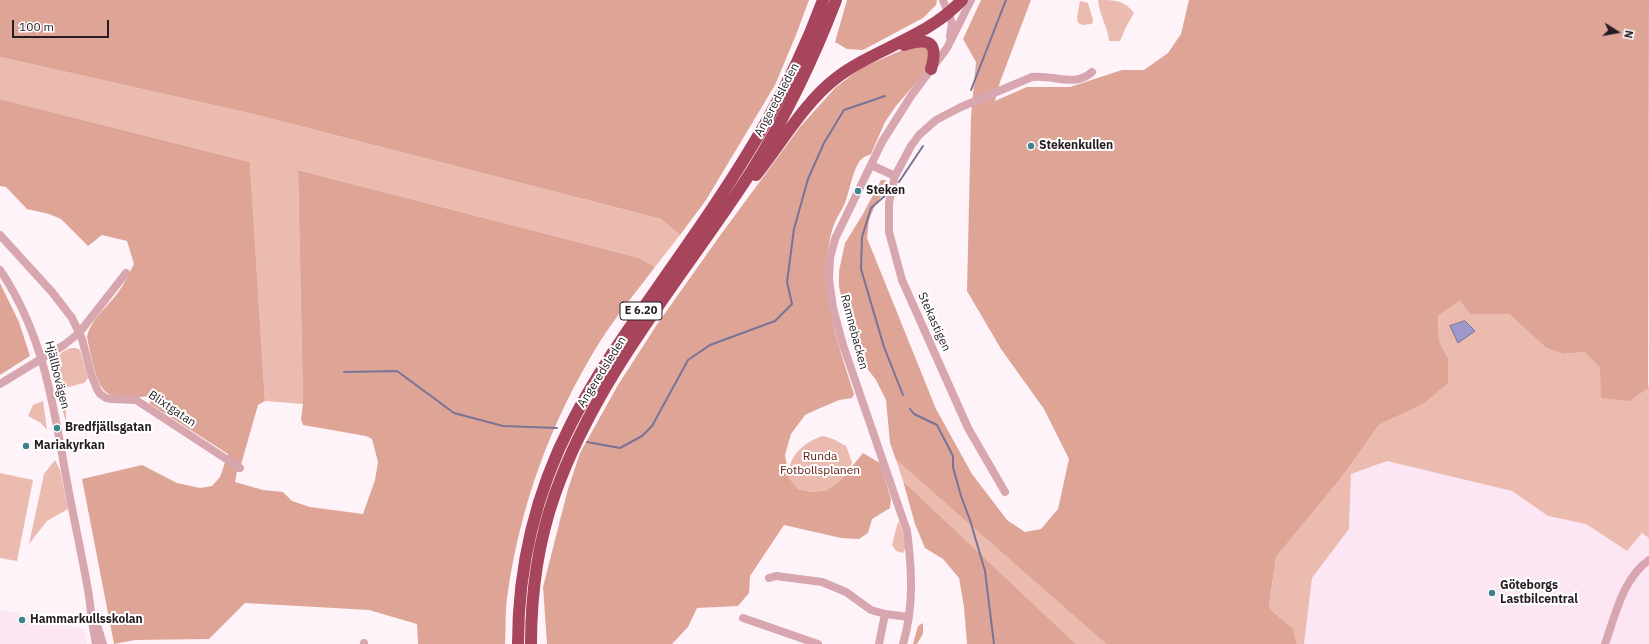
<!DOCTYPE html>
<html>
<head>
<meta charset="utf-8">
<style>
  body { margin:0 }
  #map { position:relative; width:1649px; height:644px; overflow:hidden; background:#fff3fa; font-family:"IBM Plex Sans",sans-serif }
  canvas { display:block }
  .north { position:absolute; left:1597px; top:12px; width:40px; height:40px; -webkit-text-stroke:3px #fff; paint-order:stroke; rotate:101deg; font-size:11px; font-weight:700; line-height:16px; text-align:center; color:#261c22 }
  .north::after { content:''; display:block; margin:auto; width:14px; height:18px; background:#261c22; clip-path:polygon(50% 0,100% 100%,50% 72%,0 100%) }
  .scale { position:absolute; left:12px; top:20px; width:97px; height:18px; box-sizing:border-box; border:2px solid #261c22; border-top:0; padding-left:5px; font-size:12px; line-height:14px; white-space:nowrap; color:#261c22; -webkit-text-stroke:3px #fff; paint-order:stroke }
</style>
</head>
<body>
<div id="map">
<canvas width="1649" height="644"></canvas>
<div class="north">N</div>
<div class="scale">100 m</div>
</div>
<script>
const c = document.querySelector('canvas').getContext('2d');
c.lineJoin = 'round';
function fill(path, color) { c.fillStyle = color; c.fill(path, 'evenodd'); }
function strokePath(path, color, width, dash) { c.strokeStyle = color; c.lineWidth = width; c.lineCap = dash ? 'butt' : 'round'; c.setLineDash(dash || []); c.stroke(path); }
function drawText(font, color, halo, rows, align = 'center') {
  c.font = font + ' "IBM Plex Sans",sans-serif'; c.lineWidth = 4; c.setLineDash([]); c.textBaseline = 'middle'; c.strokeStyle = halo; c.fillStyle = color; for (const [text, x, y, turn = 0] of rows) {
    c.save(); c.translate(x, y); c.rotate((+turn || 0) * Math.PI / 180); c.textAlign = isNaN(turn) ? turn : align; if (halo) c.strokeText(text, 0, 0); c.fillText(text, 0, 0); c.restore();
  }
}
const built = new Path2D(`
  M1387,461L1512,491L1548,516L1586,524L1626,551L1642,533L1649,538V644H1304L1312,578L1349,529L1351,474Z
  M4,610L84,629L87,644H0V611Z`);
const green = new Path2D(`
  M1098,0C1115,0 1124,0 1134,13L1126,27L1120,41H1109C1108,27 1099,15 1098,0Z
  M1080,1L1088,3L1093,20L1092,24L1083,25L1078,23L1077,17Z
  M0,57L253,114L661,219L680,235L655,267L640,258L298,170L303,404L265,401L250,162L0,99Z
  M1460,301L1471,314H1509L1546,348L1563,354L1584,352L1600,368L1648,388L1649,384V538L1642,533L1627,551L1586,524L1548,516L1512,491L1387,461L1351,474L1349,529L1312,578L1304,644H1297L1293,628L1273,612L1269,606L1276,557L1341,478L1379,425L1423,404L1448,358L1439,341L1438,316Z
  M71,348H76L80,350L88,378L84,383L61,389V395H66V423C63,410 51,371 56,360C59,353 65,350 71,348Z
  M43,401L47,430L41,423L28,416L33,405Z
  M823,436L833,439L846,446L852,462L850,469L840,481L827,490L812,492L798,489L789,478C786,457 805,441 823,436Z
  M55,460L60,470L68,509L47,521L29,544L44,474Z
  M896,460L1106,644H1076L903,481Z
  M0,473L33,480L17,561L0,558Z
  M899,521C902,530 909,546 903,553L896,551L892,545L897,525Z`);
const forest = new Path2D(`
  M0,0H809L796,35L775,85L706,200L680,235L661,219L253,114L0,57Z
  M847,0H937L936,5L923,18L863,50L847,49L835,42Z
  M981,0H1031L1000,82L995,101L1027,87H1070L1122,70H1144L1168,53L1181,34L1189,0H1649L1648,388L1629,401L1601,398L1600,368L1584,352L1563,354L1546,348L1509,314H1470L1460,301L1438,316L1439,341L1448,358V383L1423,404L1379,425L1341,478L1276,557L1269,606L1273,612L1293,628L1297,644H1106L896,460L890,443L886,400L876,380L859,358L850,333L839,287V271L845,243L863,214L881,180H885L887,183L888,187L875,205L869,220L867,238L936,409L972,474L1007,520L1025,532L1041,529L1058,509L1069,459L1044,409L1001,349L967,291L971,116L976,62L963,39Z
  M918,46L928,49L931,56L927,70L896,106L885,122L871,154C869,155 865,156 863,158C854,164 850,189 846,200C843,209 836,218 833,227C816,284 837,340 854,394L852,398L839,400L818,409L805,415L791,434L785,455L789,478L798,489L812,492L827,490L840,481L863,453L880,463L891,499L890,508L872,519L868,533L859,539L841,538L784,525L750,576L749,593L738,606L697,608L688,627L672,644H547L543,587L568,489L580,453L618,385L656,326L719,237L800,127L835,88L861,68L900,51Z
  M0,99L250,162L265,401L258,405L240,468L239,472H237L235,482L263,490L283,492L292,501L310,507L363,514L375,480L378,462L372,439L366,436L303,425L301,419L303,404L298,170L640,258L655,267C637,291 617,315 601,340C551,420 520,505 507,598C505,613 506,629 505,644H418L417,624L369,610L245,603L209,639L135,640L114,644L82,479L142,465L177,483L200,488L212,486L220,477L228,454L150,404L149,396C139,398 114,399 106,392C95,384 90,350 87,337C91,318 109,306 119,291C125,283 129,273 134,264L127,241L102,235L88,246L61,219L49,214L27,209L6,187L0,186Z
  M0,283L19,322L30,356L0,375Z
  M903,481L1076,644H967L964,607L959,578L943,559L925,548L915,524Z
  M923,623V634L917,644H913L918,626Z`);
const water = new Path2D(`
  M1465,321L1475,331L1458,343L1450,326Z`);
const stream = new Path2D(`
  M971,90L1006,0
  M899,182L923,146
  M887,194L871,208L862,237L861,269L884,347L903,395
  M344,372L397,371L454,413L503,426L557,428
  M910,409L914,414L937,425L953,456V467L961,496L970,520L985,571L994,644
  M587,442L620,448L642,436L652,426L688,360L710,345L775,321L792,304L787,282L794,229L808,179L824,143L844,110L885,96`);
const minor = new Path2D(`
  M943,0L952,23L950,36
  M871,165L895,176L889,203V232L902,280L968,428L1005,492
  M895,176L911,146L919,135L936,120L961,107L1032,77C1053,74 1075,88 1092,72
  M0,235L52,292L72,318L82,339L91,374L97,389L100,394L106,398L112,399L136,400L240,468
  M0,270C41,330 53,400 65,471C72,511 81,550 88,590C91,608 92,626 96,644
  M0,384L64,345L79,333L126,273
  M769,578L776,576L822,582L846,592L871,610L885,614L909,617
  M743,618L818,644
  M98,628L103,644
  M364,644V643
  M879,644L885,614
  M903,644C914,607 912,569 907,531L843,345L833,308L829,279L830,258L835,239L882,142L911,96L947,48L971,0
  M1605,644C1615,616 1623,578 1649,560`);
const highway = new Path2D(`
  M904,45C929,37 939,42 931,69
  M756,175C780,145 805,102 835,79C875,48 927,38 962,0
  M518,644C518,567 536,492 571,424C604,359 649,301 690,241C743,165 791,88 823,0
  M531,644C531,593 538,542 555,494C597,375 683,277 751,172C785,118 813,60 836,0`);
const markers = [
  [1031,146,4,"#3d838e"],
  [858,191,4,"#3d838e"],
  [57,428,4,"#3d838e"],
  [26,446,4,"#3d838e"],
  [1492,593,4,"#3d838e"],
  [22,620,4,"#3d838e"]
];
const shields = [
  [641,311,42]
];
const shieldNames = [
  ["E 6.20",641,311]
];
const streetNames = [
  ["Angeredsleden",777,100,-62],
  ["Stekastigen",934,322,66],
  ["Ramnebacken",854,332,75],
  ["Angeredsleden",602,372,-58],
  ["Hjällbovägen",57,375,76],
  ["Blixtgatan",172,409,34]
];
const poiNames = [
  ["Stekenkullen",1039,146],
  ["Steken",866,191],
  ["Bredfjällsgatan",65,428],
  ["Mariakyrkan",34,446],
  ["Göteborgs",1500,586],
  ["Lastbilcentral",1500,600],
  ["Hammarkullsskolan",30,620]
];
const parkNames = [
  ["Runda",820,457],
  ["Fotbollsplanen",820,471]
];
fill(built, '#fce6f3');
fill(green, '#ebbbb0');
fill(forest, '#dea597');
fill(water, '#9c98c9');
strokePath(water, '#797397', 1);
strokePath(stream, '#797397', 2);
strokePath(minor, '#d7a6ae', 8);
strokePath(highway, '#a7455d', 12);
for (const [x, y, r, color] of markers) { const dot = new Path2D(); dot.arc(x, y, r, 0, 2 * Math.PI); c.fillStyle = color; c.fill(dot); strokePath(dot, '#fff', 1.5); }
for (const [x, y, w] of shields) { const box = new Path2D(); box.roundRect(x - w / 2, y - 9, w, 18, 3); c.fillStyle = '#fff'; c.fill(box); strokePath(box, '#261c22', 1); }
drawText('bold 11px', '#261c22', null, shieldNames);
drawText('12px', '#261c22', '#fff', streetNames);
drawText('bold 12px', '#261c22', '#fff', poiNames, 'left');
drawText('12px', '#642012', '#fff', parkNames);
</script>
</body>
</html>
